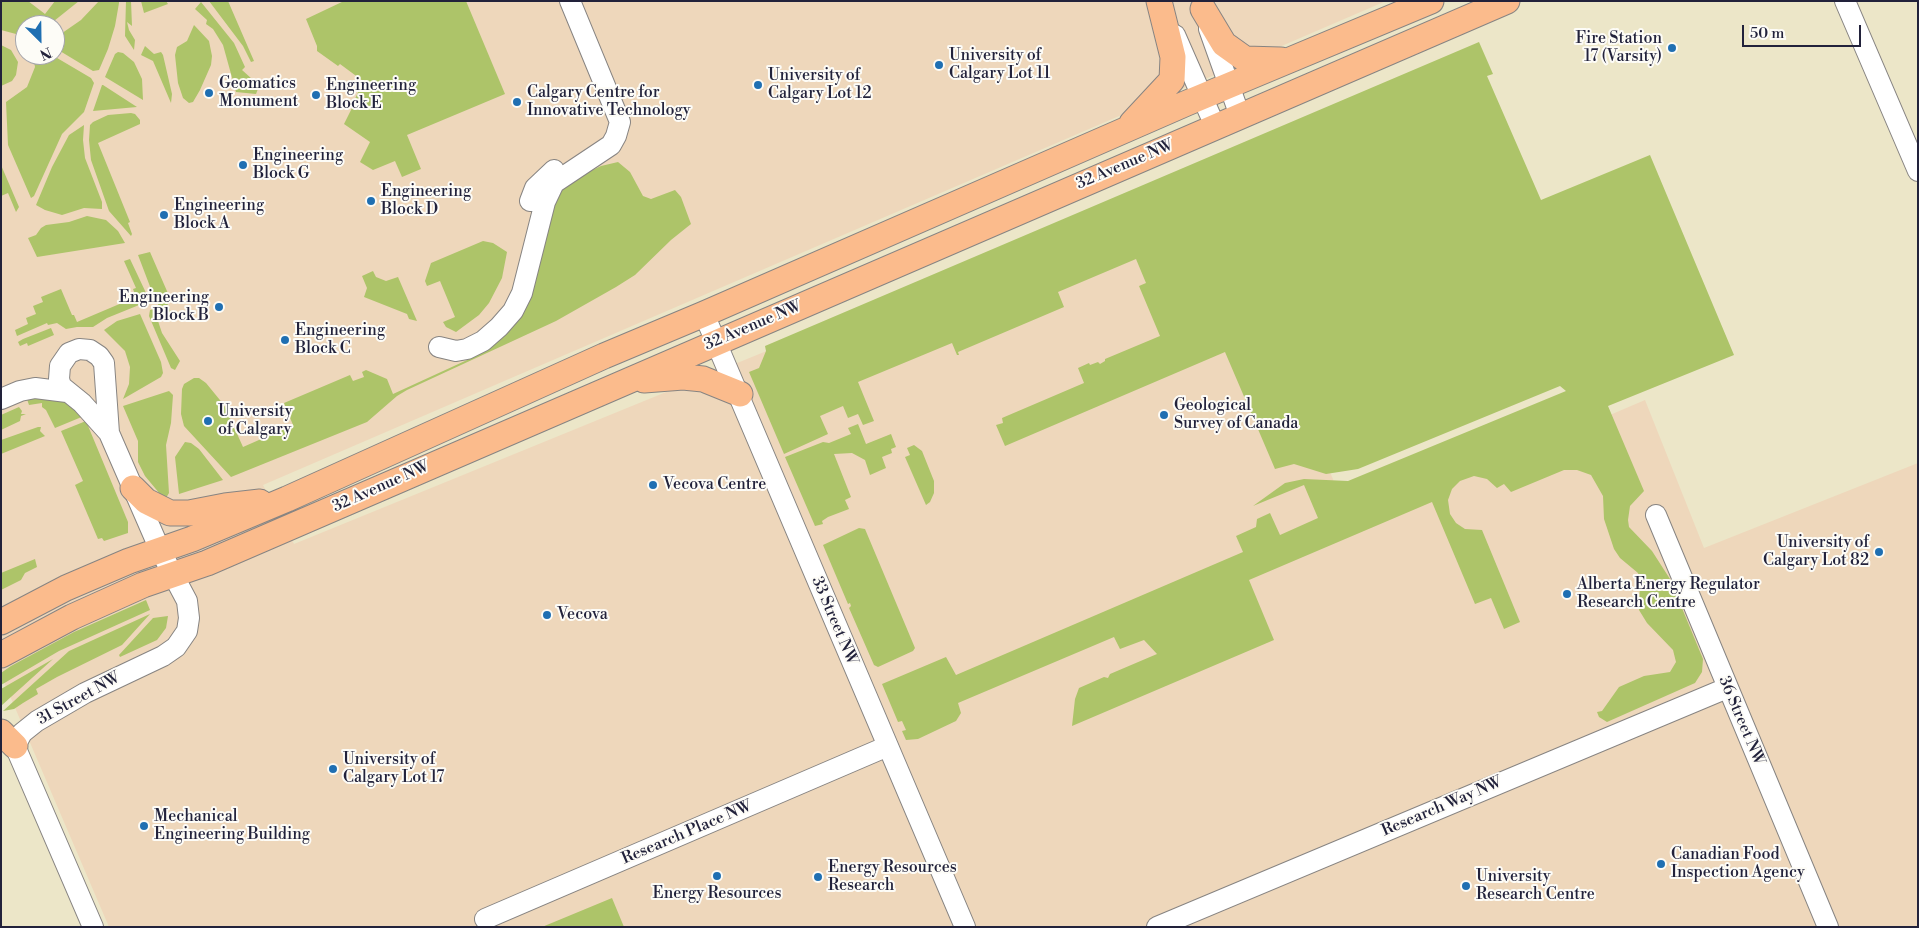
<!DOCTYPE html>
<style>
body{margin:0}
#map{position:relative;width:1919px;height:928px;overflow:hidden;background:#ece6c8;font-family:"Libre Bodoni",serif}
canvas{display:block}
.frame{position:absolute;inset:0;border:2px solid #22223b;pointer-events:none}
.north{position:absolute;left:15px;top:15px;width:50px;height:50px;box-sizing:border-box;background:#fdfcf7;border:1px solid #a5a5ac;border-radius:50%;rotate:157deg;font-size:14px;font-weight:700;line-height:20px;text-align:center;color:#22223b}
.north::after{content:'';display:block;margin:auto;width:18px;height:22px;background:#1f6fb2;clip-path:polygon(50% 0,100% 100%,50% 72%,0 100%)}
.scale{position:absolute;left:1742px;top:25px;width:119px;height:22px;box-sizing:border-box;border:2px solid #22223b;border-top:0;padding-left:6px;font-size:15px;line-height:18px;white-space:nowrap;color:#22223b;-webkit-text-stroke:4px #fdfcf7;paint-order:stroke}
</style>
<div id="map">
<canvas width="1919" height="928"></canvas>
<div class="frame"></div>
<div class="north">N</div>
<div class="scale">50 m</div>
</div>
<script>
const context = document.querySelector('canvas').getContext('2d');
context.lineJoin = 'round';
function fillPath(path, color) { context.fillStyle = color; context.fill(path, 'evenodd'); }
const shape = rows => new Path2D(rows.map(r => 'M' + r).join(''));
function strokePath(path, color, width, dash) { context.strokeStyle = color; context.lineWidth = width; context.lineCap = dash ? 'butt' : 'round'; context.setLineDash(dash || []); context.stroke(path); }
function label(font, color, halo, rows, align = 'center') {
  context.font = font + ' "Libre Bodoni",serif'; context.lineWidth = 4; context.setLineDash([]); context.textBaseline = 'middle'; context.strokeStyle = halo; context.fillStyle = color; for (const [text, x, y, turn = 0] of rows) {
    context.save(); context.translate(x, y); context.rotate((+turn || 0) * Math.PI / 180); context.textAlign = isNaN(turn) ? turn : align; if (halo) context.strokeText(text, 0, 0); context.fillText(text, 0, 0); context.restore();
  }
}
fillPath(shape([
 [1,1,1386,1,263,485,294,544,1200,174,1353,525,1645,400,1704,548,1918,463,1918,927,109,927,1,675],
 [25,25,55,25,55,55,25,55]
]), '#eed7bb');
fillPath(shape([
 [1,1,28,1,45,14,55,1,79,1,49,25,25,25,25,34,16,34,1,30],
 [99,1,119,1,119,3,115,26,108,49,99,70,93,71,55,48,55,38,81,20],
 [126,1,131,1,132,26,127,22,129,30,135,40,134,50,125,36],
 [141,1,166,1,168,4,144,13],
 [209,1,228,1,254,61,251,62,243,46],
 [344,1,466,1,505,94,407,135,421,169,402,177,395,161,373,170,360,162,370,142,344,124,354,104,357,102,355,99,363,81,340,64,338,66,317,51,317,46,306,19],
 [201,2,234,43,245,67,242,70,252,79,253,87,259,86,256,94,236,92,223,45,213,29,206,24,207,20,195,9],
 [194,25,209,41,212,56,211,65,200,90,193,102,189,103,183,98,178,83,175,55,177,47,187,41],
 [1479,42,1493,74,1487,76,1541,200,1650,155,1734,355,1608,406,1644,491,1630,506,1628,520,1629,527,1652,551,1670,579,1703,659,1702,672,1695,683,1607,722,1599,717,1597,712,1602,711,1619,687,1644,676,1670,672,1676,662,1673,650,1647,623,1639,610,1640,582,1638,573,1620,558,1614,549,1604,519,1603,496,1591,475,1577,470,1564,470,1511,492,1504,484,1497,488,1487,479,1474,476,1460,481,1452,489,1448,500,1450,514,1456,523,1465,529,1482,530,1520,622,1504,629,1491,598,1475,604,1432,502,1249,580,1274,640,1072,726,1075,699,1079,688,1104,677,1108,678,1110,674,1157,654,1144,640,1120,649,1114,637,958,703,961,713,956,721,918,739,906,740,902,731,906,730,902,721,898,722,882,684,946,657,956,675,1243,552,1236,536,1256,527,1257,519,1270,513,1280,535,1318,518,1304,485,1253,506,1285,483,1304,479,1348,481,1566,391,1560,386,1358,469,1326,474,1294,464,1275,469,1225,352,1005,446,996,425,1003,423,1002,418,1084,383,1078,368,1089,363,1090,365,1098,362,1100,364,1105,361,1105,359,1160,336,1139,286,1146,283,1136,259,1058,292,1064,307,958,352,959,355,957,355,952,343,858,382,874,421,863,425,858,414,848,418,843,406,820,416,828,434,784,454,749,372,759,368,766,351,765,346],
 [1,45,11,50,18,62,16,75,12,81,1,86],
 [145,46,154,54,161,52,163,55,172,94,171,103,153,61,141,55],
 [118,52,123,53,134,62,142,79,143,100,105,77,115,54],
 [33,55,52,55,91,78,94,83,84,112,62,134,34,196,31,198,8,145,6,102,27,87,35,67],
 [102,85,103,85,137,107,93,111],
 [131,113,135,114,140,120,140,124,98,143,130,222,128,223,132,234,131,236,109,211,91,160,89,140,90,125,93,122,108,115],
 [84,125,83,140,85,158,102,202,102,209,84,208,62,215,45,210,36,205,52,167,69,135],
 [618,162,630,172,643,196,651,199,675,190,681,197,691,224,671,240,635,275,616,287,556,321,407,390,397,396,367,422,231,477,184,426,181,414,182,389,184,384,194,378,199,378,206,383,224,405,243,447,293,425,284,403,350,375,353,381,364,377,362,372,366,370,387,379,393,394,478,355,491,346,554,197,572,180,601,166],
 [1,165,19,207,16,212,8,193,1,196],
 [87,216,106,220,118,231,125,243,37,257,28,238,36,235,41,228,46,225,69,222],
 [483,241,493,243,507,252,502,278,489,303,479,315,456,332,446,327,443,322,455,317,440,281,427,286,425,281,431,263],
 [150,252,170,298,166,300,172,315,165,317,154,297,138,255],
 [130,259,147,295,144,303,107,318,93,327,77,327,66,329,57,323,48,325,47,323,17,336,15,330,28,324,26,318,36,314,33,306,43,302,41,297,61,289,72,315,74,315,77,322,136,297,133,289,136,288,124,261],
 [373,271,376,277,386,281,398,277,417,321,409,319,407,314,364,297,367,288,362,276],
 [154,309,162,333,180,361,175,370,171,368,149,316,150,310],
 [140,314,161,362,163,373,161,377,123,399,129,384,130,367,125,351,104,330,117,321],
 [51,328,54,335,28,346,27,343,20,346,18,342,23,339],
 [169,391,173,395,171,423,166,445,169,493,166,498,160,494,145,476,138,462,138,441,123,406],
 [35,396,64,399,84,416,55,428,46,410,42,407,42,403,29,405,27,399],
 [19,407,22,411,21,414,26,414,21,416,20,421,1,430,1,415],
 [86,421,128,522,128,533,104,541,102,538,98,539,75,485,83,481,61,431],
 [858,424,866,444,891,434,896,447,891,449,892,453,882,457,886,468,870,475,865,460,852,453,834,454,851,497,845,500,849,509,828,517,822,521,823,524,815,526,785,457,823,442,829,443,851,434,848,428],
 [38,427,41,427,40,431,45,436,1,454,1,440],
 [185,442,191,443,199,449,223,480,179,494,175,457],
 [914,445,922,451,934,481,934,493,930,502,926,505,905,457,910,455,907,448],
 [859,528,865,529,915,648,913,651,878,667,874,665,849,608,851,606,850,603,848,604,823,545],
 [35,559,37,567,25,573,21,580,1,590,1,573],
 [146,600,150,610,59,651,1,685,1,673,11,666,74,632],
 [150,614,122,645,57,677,36,689,38,694,23,703,14,709,3,711,69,651],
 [168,616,166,628,157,640,120,657,119,655,153,618],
 [53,659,1,706,1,689],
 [612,898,624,927,542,927]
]), '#adc469');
const minor = shape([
 [1845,1,1918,171],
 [1209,29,1240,116],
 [1175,35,1215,126],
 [530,201,535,188,554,170],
 [704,314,965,927],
 [439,347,456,351,467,349,483,341,499,327,513,311,522,293,545,202,554,183,611,145,616,136,620,122,570,1],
 [1,399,20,391,35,388,67,392],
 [1656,515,1828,927],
 [485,919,888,746],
 [93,927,15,746,22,733,37,721,85,693,163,656,176,647,187,631,189,618,187,601,160,550,109,433,82,403,61,386,59,379,60,366,69,353,79,349,90,350,99,356,104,363,109,433],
 [1157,927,1727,688]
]);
const major = shape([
 [1203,9,1224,44,1245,59,1281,60],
 [1132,123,1172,80,1173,57,1159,1],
 [644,380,683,377,703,379,740,394],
 [133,488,146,501,170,513,189,513,225,506,260,502],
 [1,622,66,588,129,561,192,539,287,499,604,356,704,314,1187,103,1431,1],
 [1,655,72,617,143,585,207,563,1507,1],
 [1,732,15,746]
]);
strokePath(minor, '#878482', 22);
strokePath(major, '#878482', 27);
strokePath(minor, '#fff', 20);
strokePath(major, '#fbbb8c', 25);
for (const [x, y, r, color] of [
 [1672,48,5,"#1f6fb2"],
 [939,65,5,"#1f6fb2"],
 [758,85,5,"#1f6fb2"],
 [209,93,5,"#1f6fb2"],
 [316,95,5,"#1f6fb2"],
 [517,102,5,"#1f6fb2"],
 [243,165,5,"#1f6fb2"],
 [371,201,5,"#1f6fb2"],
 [164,215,5,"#1f6fb2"],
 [219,307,5,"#1f6fb2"],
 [285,340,5,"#1f6fb2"],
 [1164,415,5,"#1f6fb2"],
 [208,421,5,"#1f6fb2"],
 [653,485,5,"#1f6fb2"],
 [1879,552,5,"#1f6fb2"],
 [1567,594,5,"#1f6fb2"],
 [547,615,5,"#1f6fb2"],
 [333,769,5,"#1f6fb2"],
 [144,826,5,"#1f6fb2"],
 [1661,864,5,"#1f6fb2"],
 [717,876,5,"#1f6fb2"],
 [818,877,5,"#1f6fb2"],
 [1466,886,5,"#1f6fb2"]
]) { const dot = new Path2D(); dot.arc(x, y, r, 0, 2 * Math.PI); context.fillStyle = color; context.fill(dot); strokePath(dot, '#fdfcf7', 2); }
label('16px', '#22223b', '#fdfcf7', [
 ["Fire Station",1662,39,"right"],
 ["17 (Varsity)",1662,57,"right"],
 ["University of",949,56],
 ["Calgary Lot 11",949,74],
 ["University of",768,76],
 ["Calgary Lot 12",768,94],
 ["Geomatics",219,84],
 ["Monument",219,102],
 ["Engineering",326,86],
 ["Block E",326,104],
 ["Calgary Centre for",527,93],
 ["Innovative Technology",527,111],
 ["Engineering",253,156],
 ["Block G",253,174],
 ["Engineering",381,192],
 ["Block D",381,210],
 ["Engineering",174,206],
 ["Block A",174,224],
 ["Engineering",209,298,"right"],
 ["Block B",209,316,"right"],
 ["Engineering",295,331],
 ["Block C",295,349],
 ["Geological",1174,406],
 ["Survey of Canada",1174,424],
 ["University",218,412],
 ["of Calgary",218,430],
 ["Vecova Centre",663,485],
 ["University of",1869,543,"right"],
 ["Calgary Lot 82",1869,561,"right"],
 ["Alberta Energy Regulator",1577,585],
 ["Research Centre",1577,603],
 ["Vecova",557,615],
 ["University of",343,760],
 ["Calgary Lot 17",343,778],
 ["Mechanical",154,817],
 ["Engineering Building",154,835],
 ["Canadian Food",1671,855],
 ["Inspection Agency",1671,873],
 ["Energy Resources",828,868],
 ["Research",828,886],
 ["University",1476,877],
 ["Research Centre",1476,895],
 ["Energy Resources",717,894,"center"]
], 'left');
label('16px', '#22223b', '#fdfcf7', [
 ["32 Avenue NW",1125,165,-23],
 ["32 Avenue NW",753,326,-23],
 ["32 Avenue NW",381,487,-24],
 ["33 Street NW",834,621,67],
 ["31 Street NW",79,699,-29],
 ["36 Street NW",1741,721,67],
 ["Research Way NW",1442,807,-23],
 ["Research Place NW",687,833,-23]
]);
</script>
